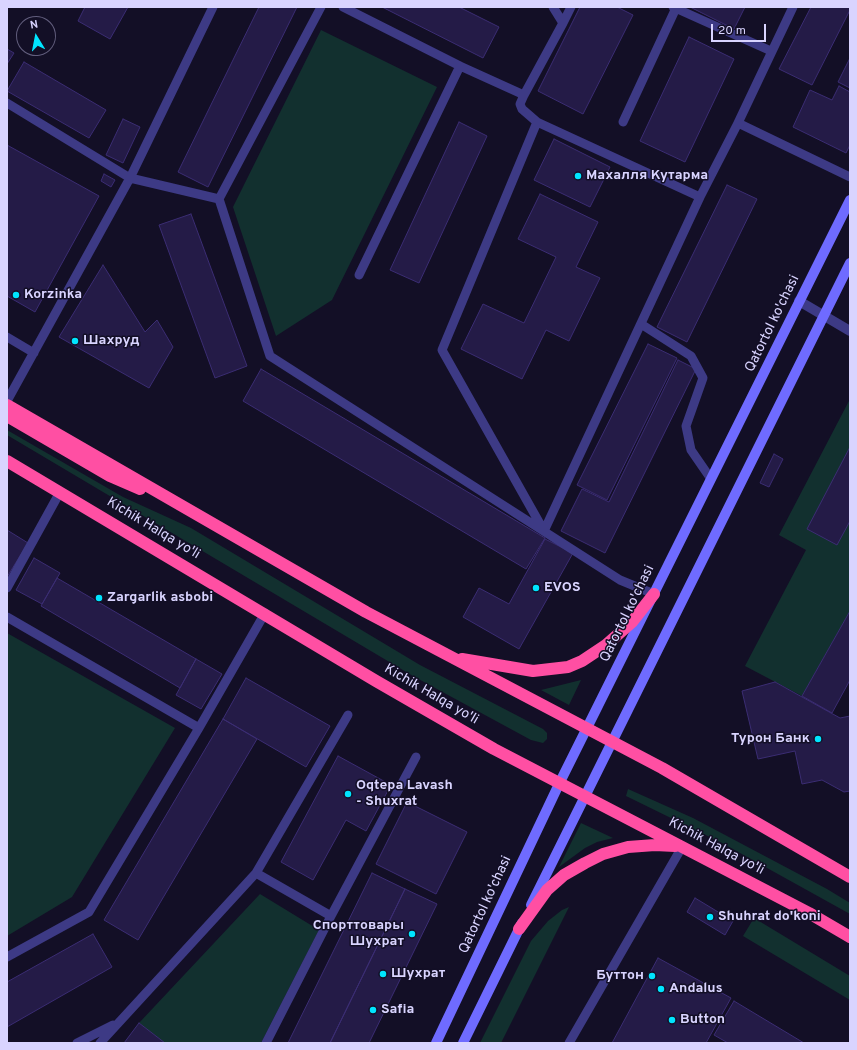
<!DOCTYPE html>
<meta charset="utf-8">
<style>
body{margin:0}
#map{position:relative;width:857px;height:1050px;overflow:hidden;background:#130f26;font-family:Overpass,sans-serif}
canvas{display:block}
.frame{position:absolute;inset:0;border:8px solid #d9d4ff;pointer-events:none}
.north{position:absolute;left:16px;top:16px;width:40px;height:40px;box-sizing:border-box;background:#130f26;border:1px solid #625e7d;border-radius:50%;rotate:350deg;font-size:11px;font-weight:700;line-height:16px;text-align:center;color:#d9d4ff}
.north::after{content:'';display:block;margin:auto;width:14px;height:18px;background:#00e5ff;clip-path:polygon(50% 0,100% 100%,50% 72%,0 100%)}
.scale{position:absolute;left:711px;top:24px;width:55px;height:18px;box-sizing:border-box;border:2px solid #d9d4ff;border-top:0;padding-left:5px;font-size:12px;line-height:14px;white-space:nowrap;color:#d9d4ff;-webkit-text-stroke:3px #130f26;paint-order:stroke}
</style>
<div id="map">
<canvas width="857" height="1050"></canvas>
<div class="frame"></div>
<div class="north">N</div>
<div class="scale">20 m</div>
</div>
<script>
const context = document.querySelector('canvas').getContext('2d');
context.lineJoin = 'round';
function fillPath(path, color) { context.fillStyle = color; context.fill(path, 'evenodd'); }
const shape = rows => new Path2D(rows.map(r => 'M' + r).join(''));
function strokePath(path, color, width, dash) { context.strokeStyle = color; context.lineWidth = width; context.lineCap = dash ? 'butt' : 'round'; context.setLineDash(dash || []); context.stroke(path); }
function label(font, color, halo, rows, align = 'center') {
  context.font = font + ' Overpass,sans-serif'; context.lineWidth = 3; context.setLineDash([]); context.textBaseline = 'middle'; context.strokeStyle = halo; context.fillStyle = color; for (const [text, x, y, turn = 0] of rows) {
    context.save(); context.translate(x, y); context.rotate((+turn || 0) * Math.PI / 180); context.textAlign = isNaN(turn) ? turn : align; if (halo) context.strokeText(text, 0, 0); context.fillText(text, 0, 0); context.restore();
  }
}
fillPath(shape([
 [321,30,437,87,332,300,276,336,233,207],
 [850,399,850,611,802,696,745,666,806,550,779,535],
 [7,430,123,497,191,528,420,665,543,729,547,733,547,739,543,743,531,740,413,676,7,435],
 [7,633,175,728,72,897,7,936],
 [581,680,569,705,541,690],
 [628,789,693,818,827,889,850,903,850,914,722,843,626,796],
 [581,823,613,838,597,842,585,848,559,867],
 [260,894,319,930,261,1043,165,1043,139,1023],
 [569,907,501,1043,480,1043,531,941,548,921,562,910],
 [754,918,850,976,850,1000,743,936]
]), '#12302f');
const building = shape([
 [85,7,128,7,110,39,78,21,85,7],
 [259,7,297,7,208,187,178,172,259,7],
 [382,7,459,7,499,27,483,58,382,7],
 [580,7,617,7,633,15,583,114,538,91,580,7],
 [690,7,745,7,734,29,690,7],
 [811,7,850,7,850,10,812,85,779,69,811,7],
 [689,37,734,59,685,162,640,141,689,37],
 [7,49,14,53,7,64,7,49],
 [850,58,850,88,838,82,850,58],
 [24,62,106,110,89,138,7,91,24,62],
 [839,86,850,92,850,145,846,153,793,127,810,90,832,100,839,86],
 [123,119,140,127,123,163,106,155,123,119],
 [459,122,487,136,419,283,390,270,459,122],
 [554,139,610,167,590,207,534,180,554,139],
 [7,145,99,196,35,312,7,296,7,145],
 [104,174,115,180,111,187,101,181,104,174],
 [727,185,757,199,687,342,657,327,727,185],
 [540,194,598,222,576,267,600,278,569,341,546,330,522,379,461,349,483,304,524,323,556,257,518,239,540,194],
 [191,214,247,366,215,378,159,225,191,214],
 [103,265,145,332,157,320,173,347,149,388,59,337,103,265],
 [648,344,677,358,607,500,577,485,648,344],
 [678,360,696,369,605,553,561,531,582,489,609,502,678,360],
 [261,369,545,538,526,569,243,401,261,369],
 [850,447,850,521,837,545,807,529,850,447],
 [774,454,783,459,769,487,760,483,774,454],
 [7,530,28,543,7,577,7,530],
 [545,539,573,553,519,649,463,617,479,588,509,604,545,539],
 [34,558,60,573,42,604,16,590,34,558],
 [57,578,196,659,180,688,41,606,57,578],
 [850,611,850,680,832,713,802,696,850,611],
 [196,659,222,674,201,709,176,695,196,659],
 [246,678,330,726,306,767,223,719,246,678],
 [775,682,840,718,850,716,850,791,844,792,822,780,802,784,795,751,758,759,742,691,775,682],
 [223,719,257,739,138,940,104,920,223,719],
 [338,756,391,785,366,831,346,820,313,880,281,862,338,756],
 [407,802,467,832,436,894,376,864,407,802],
 [372,873,405,889,330,1043,288,1043,372,873],
 [405,889,437,904,369,1043,330,1043,405,889],
 [695,898,733,921,725,935,687,912,695,898],
 [93,934,112,967,7,1027,7,982,93,934],
 [658,958,731,998,706,1043,612,1043,658,958],
 [734,1001,804,1043,728,1043,714,1035,734,1001],
 [139,1023,165,1043,124,1043,139,1023]
]);
fillPath(building, '#241b47');
strokePath(building, '#3b2d73', 1);
strokePath(shape([
 [321,7,219,199,270,356,620,580,654,594],
 [343,7,460,66,359,275],
 [553,7,563,23,571,7],
 [673,7,771,51],
 [793,7,738,123,850,177],
 [460,66,524,95],
 [7,103,130,178,219,199],
 [537,122,442,350,544,531,700,197,537,122,522,109,520,104,524,95,563,23],
 [623,122,676,8],
 [700,197,738,123],
 [641,324,691,356,703,378,686,426,691,450,711,479],
 [7,337,34,353],
 [7,401,130,178,213,7],
 [7,588,60,492],
 [7,617,199,728],
 [256,873,331,916],
 [7,957,89,912,199,728,265,613],
 [77,1043,113,1025],
 [100,1043,256,873,348,715],
 [266,1043,331,916,416,757],
 [569,1043,682,847]
]), '#3d3a85', 9);
strokePath(shape([
 [799,301,850,331]
]), '#3d3a85', 10);
strokePath(shape([
 [531,905,850,263],
 [436,1043,560,782,850,200],
 [463,1043,522,923]
]), '#6f6bff', 10);
strokePath(shape([
 [7,405,366,612,662,768,850,877],
 [7,416,110,476,140,489],
 [7,461,376,681,494,749,809,913,850,937],
 [462,659,533,671,568,667,582,661,606,645,632,622,654,594],
 [519,929,547,890,564,875,585,863,603,854,628,847,655,845,675,846]
]), '#ff4fa3', 12);
for (const [x, y, r, color] of [
 [578,176,4,"#00e5ff"],
 [16,295,4,"#00e5ff"],
 [75,341,4,"#00e5ff"],
 [536,588,4,"#00e5ff"],
 [99,598,4,"#00e5ff"],
 [818,739,4,"#00e5ff"],
 [348,794,4,"#00e5ff"],
 [710,917,4,"#00e5ff"],
 [412,934,4,"#00e5ff"],
 [383,974,4,"#00e5ff"],
 [652,976,4,"#00e5ff"],
 [661,989,4,"#00e5ff"],
 [373,1010,4,"#00e5ff"],
 [672,1020,4,"#00e5ff"]
]) { const dot = new Path2D(); dot.arc(x, y, r, 0, 2 * Math.PI); context.fillStyle = color; context.fill(dot); strokePath(dot, '#130f26', 1.5); }
label('bold 14px', '#d9d4ff', '#130f26', [
 ["Махалля Кутарма",586,176],
 ["Korzinka",24,295],
 ["Шахруд",83,341],
 ["EVOS",544,588],
 ["Zargarlik asbobi",107,598],
 ["Турон Банк",810,739,"right"],
 ["Oqtepa Lavash",356,786],
 ["- Shuxrat",356,802],
 ["Shuhrat do'koni",718,917],
 ["Спорттовары",404,926,"right"],
 ["Шухрат",404,942,"right"],
 ["Шухрат",391,974],
 ["Буттон",644,976,"right"],
 ["Andalus",669,989],
 ["Safia",381,1010],
 ["Button",680,1020]
], 'left');
label('14px', '#d9d4ff', '#130f26', [
 ["Qatortol ko'chasi",773,324,-64],
 ["Kichik Halqa yo'li",153,529,31],
 ["Qatortol ko'chasi",628,614,-64],
 ["Kichik Halqa yo'li",431,695,30],
 ["Kichik Halqa yo'li",716,847,28],
 ["Qatortol ko'chasi",486,905,-65]
]);
</script>
